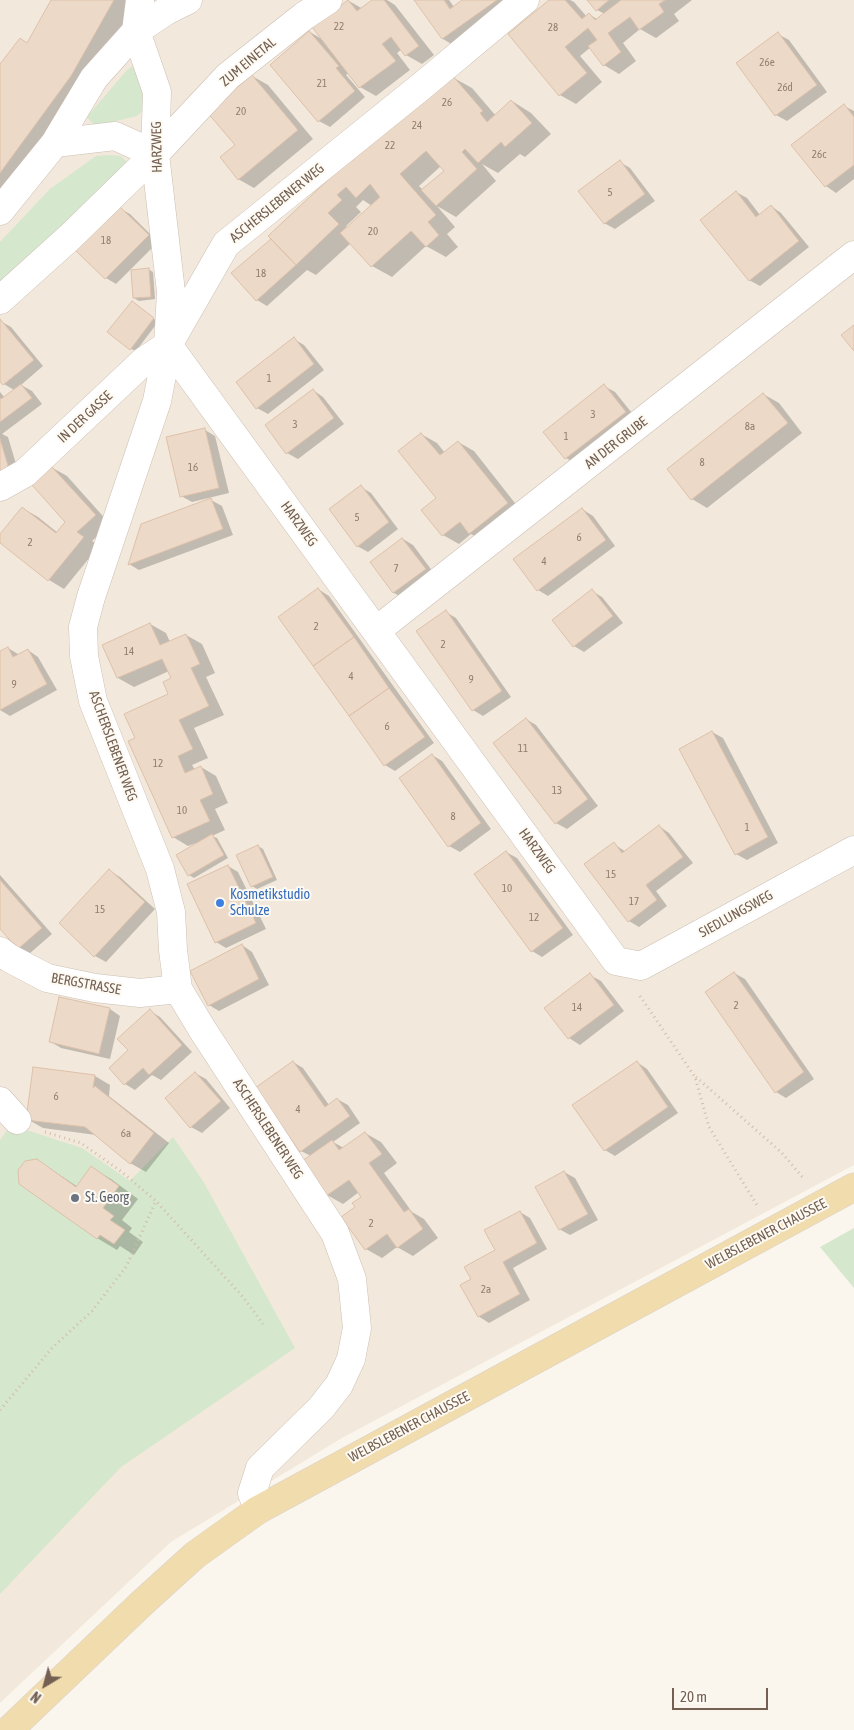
<!DOCTYPE html>
<style>
body{margin:0}
#map{position:relative;width:854px;height:1730px;overflow:hidden;background:#fbf6ed;font-family:"Asap Condensed",sans-serif}
canvas{display:block}
.north{position:absolute;left:20px;top:1660px;width:50px;height:50px;-webkit-text-stroke:4px #fdfaf3;paint-order:stroke;rotate:217deg;font-size:14px;font-weight:700;line-height:20px;text-align:center;color:#746052}
.north::after{content:'';display:block;margin:auto;width:18px;height:22px;background:#746052;clip-path:polygon(50% 0,100% 100%,50% 72%,0 100%)}
.scale{position:absolute;left:672px;top:1688px;width:96px;height:22px;box-sizing:border-box;border:2px solid #746052;border-top:0;padding-left:6px;font-size:15px;line-height:18px;white-space:nowrap;color:#746052;-webkit-text-stroke:4px #fdfaf3;paint-order:stroke}
</style>
<div id="map">
<canvas width="854" height="1730"></canvas>
<div class="north">N</div>
<div class="scale">20 m</div>
</div>
<script>
const context = document.querySelector('canvas').getContext('2d');
context.lineJoin = 'round';
function fillPath(path, color) { context.fillStyle = color; context.fill(path, 'evenodd'); }
const shape = rows => new Path2D(rows.map(r => 'M' + r).join(''));
function strokePath(path, color, width, dash) { context.strokeStyle = color; context.lineWidth = width; context.lineCap = dash ? 'butt' : 'round'; context.setLineDash(dash || []); context.stroke(path); }
function label(font, color, halo, rows, align = 'center') {
  context.font = font + ' "Asap Condensed",sans-serif'; context.lineWidth = 4; context.setLineDash([]); context.textBaseline = 'middle'; context.strokeStyle = halo; context.fillStyle = color; for (const [text, x, y, turn = 0] of rows) {
    context.save(); context.translate(x, y); context.rotate((+turn || 0) * Math.PI / 180); context.textAlign = isNaN(turn) ? turn : align; if (halo) context.strokeText(text, 0, 0); context.fillText(text, 0, 0); context.restore();
  }
}
fillPath(shape([
 [0,0,854,0,854,1165,342,1438,171,1542,0,1703]
]), '#f2e9dc');
fillPath(shape([
 [133,66,140,70,144,109,137,116,95,126,87,117,127,70],
 [109,155,121,156,130,165,0,288,0,242,50,189,96,156],
 [11,1125,82,1148,130,1181,173,1137,203,1181,295,1348,121,1467,0,1594,0,1140],
 [854,1228,854,1288,820,1247]
]), '#d5e7cc');
fillPath(shape([
 [52,0,140,0,0,210,0,66,28,44],
 [374,0,387,0,395,5,434,55,422,64,406,55,402,49,397,53,410,70,376,96,360,87,349,73,346,75,365,97,330,127,319,121,271,65,310,32,325,41,349,1,363,9],
 [415,0,449,0,454,7,465,0,516,0,453,45,443,39],
 [551,0,570,0,574,2,587,17,590,15,597,19,605,14,597,10,589,0,692,0,674,14,679,21,656,38,640,29,623,43,636,61,619,74,604,65,591,47,580,56,602,82,576,104,560,95],
 [778,34,789,40,827,92,787,121,776,115],
 [252,76,268,85,313,139,254,188,238,179,236,145],
 [452,77,472,88,496,116,512,101,531,113,551,134,525,157,520,154,498,173,482,164,496,181,456,217,437,206,455,227,447,234,458,247,446,257,426,246,392,277,372,266,351,243,316,275,307,270,267,306,257,300,271,241,351,163],
 [441,166,445,171,423,190,419,186],
 [363,200,372,206,348,228,346,226,361,212,356,207],
 [844,106,854,111,854,179,836,193,826,186],
 [620,162,630,168,655,201,615,229,604,223],
 [736,192,747,198,760,215,771,206,781,213,809,247,760,286,749,280],
 [119,208,130,214,158,242,116,284,106,278,77,250],
 [148,269,153,272,155,299,139,301,134,298],
 [137,305,158,322,136,351,131,349],
 [0,321,11,327,43,366,21,385,32,391,42,404,2,434,8,437,19,474,0,480,0,392,5,398,14,390,4,384,0,380],
 [294,339,304,345,324,370,268,414,257,408],
 [604,386,615,392,636,418,577,464,566,458,545,432],
 [313,390,323,397,344,424,298,459,287,453],
 [763,394,779,403,802,433,707,508,692,499],
 [205,430,215,436,229,493,192,502,181,496],
 [421,434,437,443,445,453,458,442,474,451,522,512,485,542,471,534,459,544,443,535,437,499],
 [51,467,67,476,110,524,92,541,99,546,64,589,49,580,0,541,0,536,22,508,38,517,58,533,67,522],
 [361,487,371,493,398,529,368,552,357,546],
 [211,500,222,506,233,535,139,570,129,564],
 [582,509,593,516,615,546,548,596,538,590],
 [403,539,413,545,436,576,405,599,394,593,371,562],
 [318,589,329,596,434,743,395,771,385,765],
 [592,591,602,597,623,623,584,652,574,646],
 [446,612,456,618,511,697,483,716,473,710],
 [150,624,166,633,170,642,186,635,202,644,215,673,206,677,224,715,194,728,208,758,192,765,195,770,201,767,216,776,228,803,215,809,225,830,212,836,217,838,228,858,194,878,189,875,197,844,196,843,188,846,173,837,136,738,170,694,173,679,169,671,134,687,118,678,104,645],
 [8,648,18,654,28,650,38,657,57,690,10,716,0,710,0,653],
 [526,719,536,725,598,806,567,829,556,823],
 [712,732,723,738,778,843,747,860,736,854],
 [432,755,442,761,491,829,460,852,449,846],
 [659,826,669,833,693,863,656,891,667,906,639,927,629,921,614,844,626,852],
 [258,846,263,849,277,880,257,889,252,886],
 [506,852,517,858,573,935,542,957,532,951],
 [228,866,238,872,266,929,226,948,216,942],
 [110,871,120,877,155,909,106,962,95,956,60,923],
 [0,875,52,934,29,954,18,948,0,927],
 [242,945,252,952,269,985,219,1011,209,1005],
 [734,973,745,979,814,1079,786,1098,776,1092],
 [590,975,601,981,624,1011,580,1045,569,1038,546,1008],
 [110,1009,120,1016,110,1059,61,1048,51,1042],
 [150,1011,160,1017,192,1052,161,1080,152,1075,135,1090,125,1084,130,1051],
 [293,1062,303,1068,329,1105,337,1099,348,1105,360,1123,333,1142,344,1148,365,1133,381,1142,397,1163,384,1173,412,1212,424,1219,438,1238,413,1256,397,1247,382,1258,366,1249,357,1207,362,1197,359,1192,343,1204,327,1195,303,1162,311,1156,301,1151],
 [637,1062,647,1069,678,1113,615,1156,605,1150],
 [195,1073,206,1079,230,1108,202,1133,191,1127],
 [95,1076,110,1085,109,1096,169,1143,146,1172,130,1163,96,1135,43,1128,27,1119],
 [37,1160,78,1187,92,1168,111,1179,138,1199,122,1220,132,1228,129,1232,143,1242,134,1255,120,1246,117,1250,97,1238,20,1183],
 [564,1172,575,1178,598,1220,570,1235,559,1229],
 [520,1212,530,1218,547,1249,513,1268,530,1300,489,1323,478,1316,473,1280,497,1250]
]), '#0003');
const building = shape([
 [51,0,114,0,71,76,0,173,0,64,20,38,27,43,51,0],
 [348,0,357,11,372,0,384,0,419,46,405,56,391,37,382,44,396,61,359,88,312,27,348,0],
 [414,0,444,0,450,9,462,0,497,0,442,39,414,0],
 [549,0,565,0,582,19,589,13,595,20,621,0,665,0,659,4,664,12,639,30,630,17,608,33,621,52,603,66,588,46,597,40,588,28,565,47,587,73,559,96,508,34,549,0],
 [587,0,609,0,596,11,587,0],
 [309,31,339,66,336,68,355,91,318,122,270,65,309,31],
 [778,32,817,85,775,116,736,63,778,32],
 [252,75,298,130,238,180,220,157,235,145,207,112,252,75],
 [452,75,483,111,480,113,487,122,511,100,532,123,505,147,501,142,478,163,465,149,462,152,477,169,436,206,421,190,444,171,426,151,400,174,436,215,428,222,439,235,426,247,411,231,371,267,340,233,380,197,370,184,356,198,346,187,337,195,342,200,328,213,339,224,296,265,268,236,347,162,350,162,418,102,452,75],
 [844,104,854,117,854,165,825,187,791,145,844,104],
 [620,160,645,194,604,224,578,191,620,160],
 [736,191,756,217,771,205,799,241,749,281,700,220,736,191],
 [119,206,149,235,105,279,75,250,119,206],
 [271,239,296,265,256,301,231,273,271,239],
 [149,268,151,297,133,298,131,270,149,268],
 [132,301,154,318,130,350,107,332,132,301],
 [0,319,34,360,3,385,0,382,0,319],
 [854,325,854,351,841,335,854,325],
 [294,337,314,364,256,409,236,382,294,337],
 [21,384,32,398,0,422,0,398,1,399,21,384],
 [604,384,626,412,565,459,543,432,604,384],
 [313,389,334,418,286,454,265,425,313,389],
 [763,393,788,423,691,500,667,469,763,393],
 [205,428,219,488,180,497,166,437,205,428],
 [421,433,440,455,458,441,508,503,469,534,460,522,442,536,421,510,436,498,398,451,421,433],
 [0,439,9,469,0,471,0,439],
 [51,466,96,515,77,532,84,537,48,581,0,543,0,534,22,507,56,533,65,522,31,484,51,466],
 [361,485,389,522,357,547,329,509,361,485],
 [211,498,223,529,128,565,141,524,211,498],
 [582,508,606,540,537,591,513,559,582,508],
 [402,538,426,569,393,593,370,562,402,538],
 [318,588,354,637,313,666,278,617,318,588],
 [592,589,613,616,573,647,552,620,592,589],
 [446,610,502,691,472,711,416,631,446,610],
 [150,623,160,645,186,634,200,664,191,668,209,706,179,720,193,749,178,756,185,773,201,766,213,794,200,800,210,821,172,838,128,741,135,738,124,714,168,694,163,682,171,678,162,659,117,678,102,645,150,623],
 [354,637,389,688,349,716,313,666,354,637],
 [8,647,13,657,28,649,47,684,0,710,0,651,8,647],
 [389,688,425,737,384,766,349,716,389,688],
 [526,718,588,799,555,824,493,743,526,718],
 [712,731,768,837,735,855,679,749,712,731],
 [432,754,481,823,448,847,399,778,432,754],
 [659,825,683,857,646,885,657,900,628,922,584,864,614,842,622,853,659,825],
 [212,834,224,855,188,876,176,855,212,834],
 [258,845,273,877,251,887,236,855,258,845],
 [506,851,563,928,531,952,474,874,506,851],
 [228,865,256,923,215,943,187,884,228,865],
 [109,869,145,902,94,957,59,923,109,869],
 [0,880,42,928,18,949,0,929,0,880],
 [242,944,259,979,208,1006,190,971,242,944],
 [734,972,804,1072,775,1093,705,992,734,972],
 [590,973,614,1005,568,1039,544,1008,590,973],
 [59,997,110,1008,99,1054,49,1042,59,997],
 [150,1009,182,1045,149,1075,143,1068,124,1085,109,1068,128,1050,117,1039,150,1009],
 [293,1061,325,1107,337,1098,350,1116,300,1152,255,1088,293,1061],
 [637,1061,668,1107,604,1151,572,1105,637,1061],
 [33,1067,95,1075,93,1088,95,1086,154,1133,130,1164,85,1127,26,1120,33,1067],
 [195,1072,221,1101,190,1128,165,1098,195,1072],
 [365,1132,382,1154,369,1163,404,1212,409,1209,423,1229,397,1248,387,1234,365,1250,341,1217,355,1207,352,1203,361,1197,349,1180,326,1196,302,1161,332,1140,339,1150,365,1132],
 [37,1159,76,1187,91,1166,119,1186,103,1208,114,1216,110,1220,125,1230,114,1244,100,1235,97,1239,19,1184,18,1170,25,1161,37,1159],
 [564,1171,588,1214,559,1230,535,1187,564,1171],
 [520,1211,537,1243,503,1262,520,1294,478,1317,460,1285,471,1279,464,1267,495,1250,484,1230,520,1211]
]);
fillPath(building, '#edd9c7');
strokePath(building, '#dec1aa', 1);
const minor = shape([
 [140,0,136,31,157,92,155,154,171,292,168,345,616,961,641,966,854,850],
 [55,143,115,136,155,154],
 [0,211,55,143,94,78,136,31,166,11,188,0],
 [0,300,70,237,155,154,228,76,304,16,328,0],
 [0,487,25,473,144,361,168,345],
 [377,630,854,255],
 [0,951,9,958,47,978,95,988,140,993,178,989],
 [0,1101,17,1120],
 [258,1510,252,1493,260,1468,321,1408,339,1385,351,1359,357,1328,352,1279,335,1233,202,1029,178,989,173,950,171,912,160,869,93,701,84,656,83,627,91,597,157,401,168,345,226,244,423,85,525,0]
]);
const major = shape([
 [9,1730,141,1604,195,1555,258,1510,854,1187]
]);
strokePath(minor, '#ccbfb3', 29);
strokePath(major, '#d8d2cf', 29);
strokePath(shape([
 [640,996,695,1077,709,1127,757,1205],
 [696,1077,782,1153,804,1179],
 [45,1132,81,1143,122,1172,156,1201,243,1297,263,1324],
 [0,1410,52,1348,92,1311,126,1267,156,1201]
]), '#d2bdaa', 3, [1, 4]);
strokePath(minor, '#fff', 28);
strokePath(major, '#f1dcae', 28);
for (const [x, y, r, color] of [
 [220,903,5,"#3f7fe0"],
 [75,1198,5,"#6b7280"]
]) { const dot = new Path2D(); dot.arc(x, y, r, 0, 2 * Math.PI); context.fillStyle = color; context.fill(dot); strokePath(dot, '#fdfaf3', 2); }
label('11px', '#927e6f', null, [
 ["22",339,27],
 ["28",553,28],
 ["26e",767,63],
 ["21",322,84],
 ["26d",785,88],
 ["26",447,103],
 ["20",241,112],
 ["24",417,126],
 ["22",390,146],
 ["26c",819,155],
 ["5",610,193],
 ["20",373,232],
 ["18",106,241],
 ["18",261,274],
 ["1",269,379],
 ["3",593,415],
 ["3",295,425],
 ["8a",750,427],
 ["1",566,437],
 ["8",702,463],
 ["16",193,468],
 ["5",357,518],
 ["6",579,538],
 ["2",30,543],
 ["4",544,562],
 ["7",396,569],
 ["2",316,627],
 ["2",443,645],
 ["14",129,652],
 ["4",351,677],
 ["9",471,680],
 ["9",14,685],
 ["6",387,727],
 ["11",523,749],
 ["12",158,764],
 ["13",557,791],
 ["10",182,811],
 ["8",453,817],
 ["1",747,828],
 ["15",611,875],
 ["10",507,889],
 ["17",634,902],
 ["15",100,910],
 ["12",534,918],
 ["2",736,1006],
 ["14",577,1008],
 ["6",56,1097],
 ["4",298,1110],
 ["6a",126,1134],
 ["2",371,1224],
 ["2a",486,1290]
]);
label('14px', '#746052', '#fdfaf3', [
 ["ZUM EINETAL",248,62,-40],
 ["HARZWEG",157,147,-91],
 ["ASCHERSLEBENER WEG",277,203,-39],
 ["IN DER GASSE",85,417,-43],
 ["AN DER GRUBE",616,443,-38],
 ["HARZWEG",299,524,54],
 ["ASCHERSLEBENER WEG",113,746,70],
 ["HARZWEG",537,851,54],
 ["SIEDLUNGSWEG",736,914,-29],
 ["BERGSTRASSE",86,984,10],
 ["ASCHERSLEBENER WEG",268,1129,57],
 ["WELBSLEBENER CHAUSSEE",766,1234,-28],
 ["WELBSLEBENER CHAUSSEE",409,1427,-28]
]);
label('14px', '#366cbe', '#fdfaf3', [
 ["Kosmetikstudio",230,895],
 ["Schulze",230,911]
], 'left');
label('14px', '#5b616d', '#fdfaf3', [
 ["St. Georg",85,1198]
], 'left');
</script>
